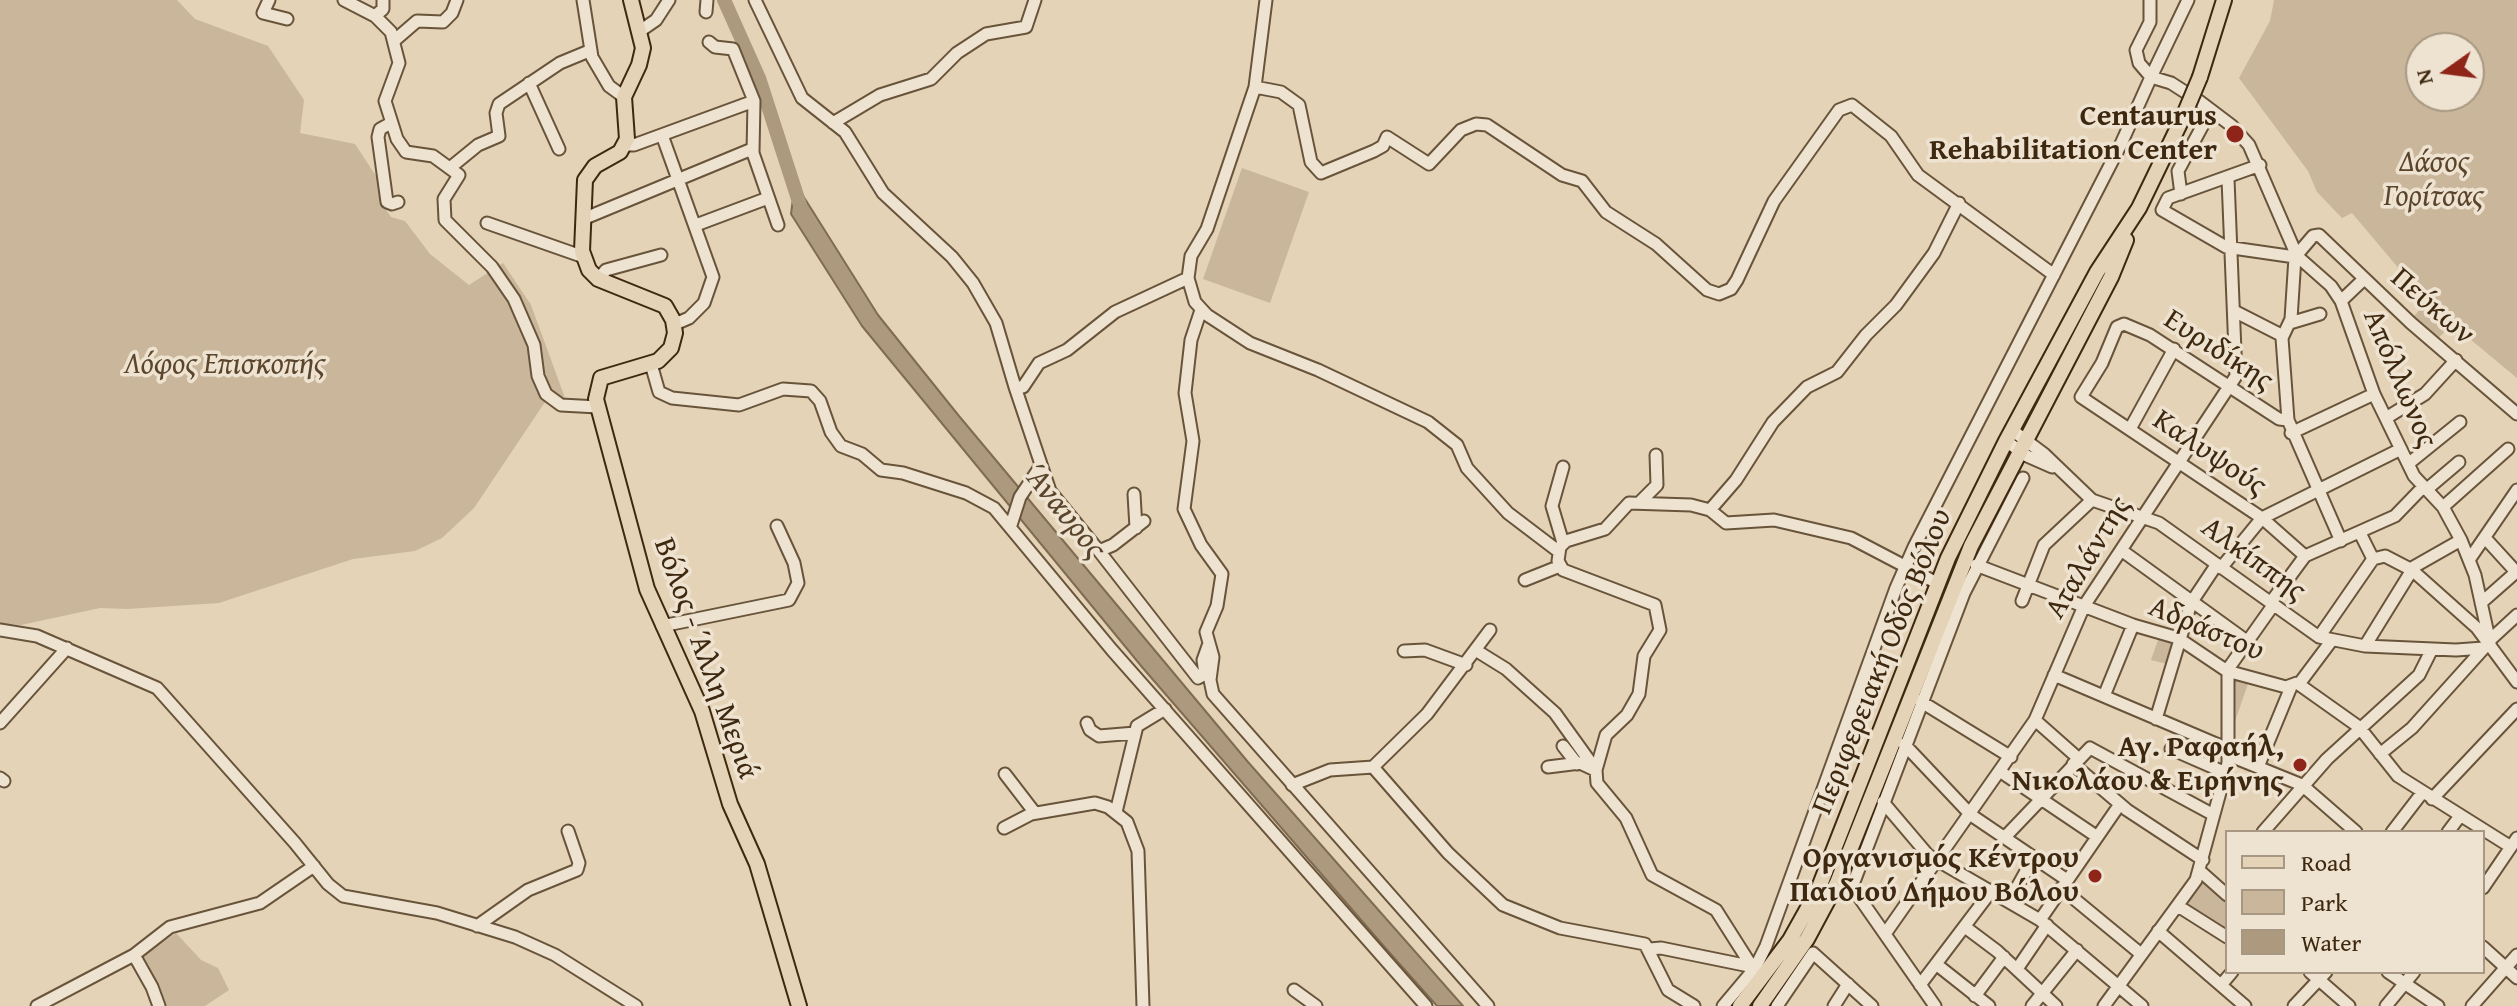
<!DOCTYPE html>
<meta charset="utf-8">
<style>
body{margin:0}
#map{position:relative;width:2517px;height:1006px;overflow:hidden;background:#e5d3b7;font-family:"Gentium Book Plus",serif}
canvas{display:block}
.legend{position:absolute;left:2225px;top:830px;width:260px;height:144px;box-sizing:border-box;background:#eee2d0;border:2px solid #a89883;margin:0;padding:10px 14px;list-style:none;font-size:24px;color:#3e2910}
.legend li{display:flex;align-items:center;gap:16px;height:40px}
.legend b{width:40px;border:2px solid #a89883}
.north{position:absolute;left:2405px;top:32px;width:80px;height:80px;box-sizing:border-box;background:#eee2d0;border:2px solid #a89883;border-radius:50%;rotate:256deg;font-size:22px;font-weight:700;line-height:32px;text-align:center;color:#3e2910}
.north::after{content:'';display:block;margin:auto;width:28px;height:36px;background:#8f2418;clip-path:polygon(50% 0,100% 100%,50% 72%,0 100%)}
</style>
<div id="map">
<canvas width="2517" height="1006"></canvas>
<ul class="legend">
<li><b style="height:10px;background:#e5d3b7"></b>Road</li>
<li><b style="height:22px;background:#c9b69b"></b>Park</li>
<li><b style="height:22px;background:#ac997e"></b>Water</li>
</ul>
<div class="north">N</div>
</div>
<script>
const context = document.querySelector('canvas').getContext('2d');
context.lineJoin = 'round';
function fillPath(path, color) { context.fillStyle = color; context.fill(path, 'evenodd'); }
const shape = rows => new Path2D(rows.map(r => 'M' + r).join(''));
function strokePath(path, color, width, dash) { context.strokeStyle = color; context.lineWidth = width; context.lineCap = dash ? 'butt' : 'round'; context.setLineDash(dash || []); context.stroke(path); }
function label(font, color, halo, rows, align = 'center') {
  context.font = font + ' "Gentium Book Plus",serif'; context.lineWidth = 7; context.setLineDash([]); context.textBaseline = 'middle'; context.strokeStyle = halo; context.fillStyle = color; for (const [text, x, y, turn = 0] of rows) {
    context.save(); context.translate(x, y); context.rotate((+turn || 0) * Math.PI / 180); context.textAlign = isNaN(turn) ? turn : align; if (halo) context.strokeText(text, 0, 0); context.fillText(text, 0, 0); context.restore();
  }
}
fillPath(shape([
 [0,0,177,0,195,19,268,46,304,100,300,133,355,144,380,182,384,207,391,217,405,221,430,254,469,285,503,263,531,305,565,398,545,402,474,508,442,538,415,551,353,559,219,603,127,609,100,608,21,625,0,624],
 [2274,0,2517,0,2517,378,2453,325,2438,338,2414,316,2427,302,2352,213,2342,218,2317,192,2308,171,2239,78,2270,21],
 [2469,48,2469,96,2421,96,2421,48],
 [1242,168,1309,192,1270,303,1203,279],
 [2159,637,2175,641,2167,664,2151,660],
 [2232,675,2249,681,2233,727],
 [2204,878,2227,899,2227,932,2186,905],
 [176,933,201,960,218,968,229,990,205,1006,166,1006,142,957]
]), '#c9b69b');
const water = shape([
 [795,183,878,315,959,416,1248,762,1463,1006,1437,1006,1388,951,1142,667,862,326,791,214,795,183]
]);
fillPath(water, '#ac997e');
strokePath(water, '#806c52', 2);
strokePath(shape([
 [724,0,759,78,800,205]
]), '#ac997e', 14);
const minor = shape([
 [269,0,263,13,287,19],
 [344,0,375,16,391,32,399,63,385,101,397,139,406,152,433,156,459,175,444,199,445,220,492,267,514,299,534,345,538,376,546,394,561,405,598,407],
 [583,0,592,57,609,86,624,97],
 [755,0,802,98,845,132,883,193,952,257,973,283,996,323,1015,387,1023,387,1039,363,1067,350,1115,312,1188,278],
 [1266,0,1255,87,1207,229,1191,256,1188,278,1195,302,1207,315,1250,343,1318,370,1428,422,1457,445,1467,468,1508,513,1558,551],
 [2150,0,2150,22,2136,50,2139,63,2151,77,2188,0],
 [706,12,707,0],
 [375,16,383,9,383,0],
 [640,31,656,20,669,0],
 [395,40,417,21,443,22,452,13,457,0],
 [709,42,715,47,733,49,754,101,753,153,778,225],
 [529,83,559,149],
 [1255,87,1281,92,1299,105,1311,162,1321,173,1374,151,1383,146,1387,137,1429,164,1461,130,1476,124,1487,125,1562,175,1582,181,1606,212,1656,244,1707,290,1719,294,1731,289,1737,280,1774,201,1839,110,1852,105,1891,136,1918,175,2054,275],
 [391,123,380,129,378,137,387,202,392,204,398,202],
 [833,123,880,95,931,79,957,53,986,34,1026,27,1035,0],
 [662,135,713,277,704,303,689,318,675,324],
 [625,145,634,145,754,101],
 [2260,165,2168,198,2162,210,2226,247,2295,257],
 [451,167,478,145,499,136,496,113,499,104,560,63,589,51],
 [2181,194,2178,171,2211,110],
 [583,219,752,149],
 [487,223,584,257],
 [696,225,768,198],
 [598,279,606,270,661,255],
 [2341,301,2364,279],
 [1201,310,1191,340,1185,393,1193,441,1184,509,1201,545,1222,574,1217,606,1206,632,1213,657,1210,680,1213,694,1488,1006],
 [2236,312,2283,336],
 [2290,323,2320,314],
 [651,364,659,392,672,398,739,405,783,389,811,391,820,401,831,432,841,446,862,454,881,470,903,473,966,493,994,508,1112,650,1426,1006],
 [1015,387,1050,491,1099,551,1113,545,1144,521],
 [2386,418,2425,394,2456,360],
 [2288,420,2279,419,2150,335,2124,324,2117,327,2102,363,2081,397,2262,518,2305,556],
 [2130,429,2174,349],
 [2012,430,2044,454,2092,500,2159,523,2319,637,2365,646,2456,650,2484,648,2490,643],
 [2291,433,2374,394],
 [2006,441,2027,456,2052,467],
 [2408,464,2460,422],
 [1563,467,1552,506,1563,543],
 [2426,490,2459,462],
 [1134,494,1136,528],
 [1640,502,1657,485,1656,455],
 [2443,507,2508,449],
 [1710,510,1736,480,1773,422,1807,387,1837,372,1866,335,1896,305,1934,253,1959,203],
 [1011,525,1020,497,1040,467],
 [2360,533,2373,559,2385,556,2412,570,2477,628,2517,682],
 [2486,539,2517,573],
 [2341,541,2288,420,2282,338,2291,319,2295,257,2313,236,2319,235,2411,323,2517,414],
 [2121,550,2248,642],
 [1099,551,1198,678,1205,674,1203,660,1208,646],
 [2469,560,2517,490],
 [1976,565,2133,625,2178,638,2227,671,2286,687,2297,683,2359,727,2398,776,2511,847],
 [2221,568,2262,518,2401,449],
 [2410,569,2461,540],
 [1525,580,1560,566],
 [2022,601,2044,545,2092,500],
 [2271,602,2305,556,2395,516,2423,487],
 [2481,603,2516,572],
 [662,626,789,600,798,583,794,563,777,526],
 [0,630,37,636,157,688,295,843,328,884,343,896,437,913,515,937,555,955,636,1006],
 [1490,630,1427,714,1373,767,1448,853,1503,905,1560,928,1645,944,1668,990,1694,1006],
 [2319,637,2373,559],
 [2490,640,2517,615],
 [2365,646,2412,570],
 [1404,651,1425,650,1466,665],
 [1477,651,1506,669,1555,713,1596,770],
 [2054,675,2228,749],
 [2299,684,2332,640],
 [2104,696,2133,625],
 [1920,701,2011,757],
 [2156,719,2191,603,2217,564],
 [2035,720,2078,758],
 [0,723,67,648],
 [1087,723,1090,730,1099,736,1135,733],
 [1904,744,1971,815,2067,880],
 [1563,746,1577,764],
 [2171,749,2226,773],
 [2380,754,2412,728,2484,648],
 [2228,755,2302,785,2356,832],
 [2073,764,2127,810,2203,860],
 [1548,767,1580,763,1595,770],
 [2258,767,2291,687],
 [2001,772,2096,836],
 [1005,774,1035,813],
 [0,778,4,781],
 [1292,785,1330,770,1373,767],
 [2432,799,2517,709],
 [1883,802,1928,855,2040,920,2142,1006],
 [1116,812,1137,726,1165,709],
 [1004,828,1031,814,1095,803,1108,807,1127,822,1138,851,1143,1006],
 [2263,832,2327,759,2419,675,2432,649],
 [2392,832,2422,793],
 [2448,832,2460,816],
 [2005,837,2090,748,2212,814],
 [2200,871,2227,895],
 [2061,888,2141,954],
 [2483,888,2517,838],
 [2010,900,2034,857],
 [2178,906,2227,937],
 [2040,920,2120,804],
 [477,926,528,890,577,870,579,863,568,831],
 [1965,927,1997,951,2056,1006],
 [2158,931,2245,1006],
 [1885,934,2035,720,2084,606,2236,376,2228,179],
 [2483,947,2517,978],
 [1650,949,1661,948,1754,967],
 [134,955,152,987,159,1006],
 [1936,964,1989,1006],
 [2017,969,2047,925],
 [1760,972,1749,962,1716,910,1652,875,1626,818,1597,783,1596,770,1606,735,1627,715,1639,694,1644,656,1660,630,1655,605,1563,570,1558,561,1560,547,1566,541,1605,529,1629,503,1691,505,1710,510,1726,523,1774,520,1851,538,1937,583],
 [2310,972,2349,1006],
 [2388,972,2438,1006],
 [1920,985,1992,890],
 [2221,985,2232,972],
 [1294,990,1316,1006],
 [1975,996,2004,957],
 [37,1006,134,955,170,927,260,903,314,866],
 [1723,1006,1755,968,1766,946,1896,588,1914,547,2121,144,2151,77,2171,83,2199,101,2232,126,2249,145,2297,256,2331,286,2341,301,2374,394,2414,476,2443,507,2461,540,2475,575,2490,643],
 [1777,1006,1813,953,1872,1006],
 [1834,1006,1848,984],
 [1935,1006,1852,887,1964,593,2023,478],
 [2032,1006,2077,950],
 [2104,1006,2196,880,2228,763,2228,669,2274,604],
 [2294,1006,2326,972],
 [2386,1006,2414,972],
 [2472,1006,2517,955]
]);
const major = shape([
 [631,0,643,48,639,65,624,97,627,139,620,152,595,166,585,180,582,251,589,270,598,279,665,306,673,320,675,333,671,348,658,361,601,378,596,399,647,589,702,711,730,804,757,864,799,1006],
 [2200,77,2224,0],
 [1740,1006,1790,940,1818,890,1948,558,2006,441,2097,272,2139,208,2184,115],
 [1760,1006,1807,939,1837,883,1971,546,2111,277,2126,240]
]);
strokePath(minor, '#68543a', 15);
strokePath(major, '#3e2910', 18);
strokePath(minor, '#eee2d0', 11);
strokePath(major, '#e5d3b7', 14);
const majorBridge = shape([
 [2184,115,2200,77]
]);
strokePath(majorBridge, '#3e2910', 18, []);
strokePath(majorBridge, '#e5d3b7', 14);
for (const [x, y, r, color] of [
 [2235,134,10,"#8f2418"],
 [2300,765,8,"#8f2418"],
 [2095,876,8,"#8f2418"]
]) { const dot = new Path2D(); dot.arc(x, y, r, 0, 2 * Math.PI); context.fillStyle = color; context.fill(dot); strokePath(dot, '#eee2d0', 3); }
label('bold 30px', '#3e2910', '#eee2d0', [
 ["Centaurus",2217,117],
 ["Rehabilitation Center",2217,151],
 ["Αγ. Ραφαήλ,",2284,748],
 ["Νικολάου & Ειρήνης",2284,782],
 ["Οργανισμός Κέντρου",2079,859],
 ["Παιδιού Δήμου Βόλου",2079,893]
], 'right');
label('italic 30px', '#5a452c', '#eee2d0', [
 ["Δάσος",2434,163],
 ["Γορίτσας",2434,197],
 ["Λόφος Επισκοπής",225,365]
]);
label('30px', '#3e2910', '#eee2d0', [
 ["Πεύκων",2432,307,41],
 ["Ευριδίκης",2218,351,33],
 ["Απόλλωνος",2399,379,67],
 ["Καλυψούς",2209,454,34],
 ["Αταλάντης",2089,558,-59],
 ["Αλκίππης",2253,560,36],
 ["Αδράστου",2206,630,23],
 ["Βόλος - Άλλη Μεριά",705,659,70],
 ["Περιφερειακή Οδός Βόλου",1883,662,-68]
]);
label('italic 32px', '#5a452c', '#eee2d0', [
 ["Άναυρος",1064,513,51]
]);
</script>
